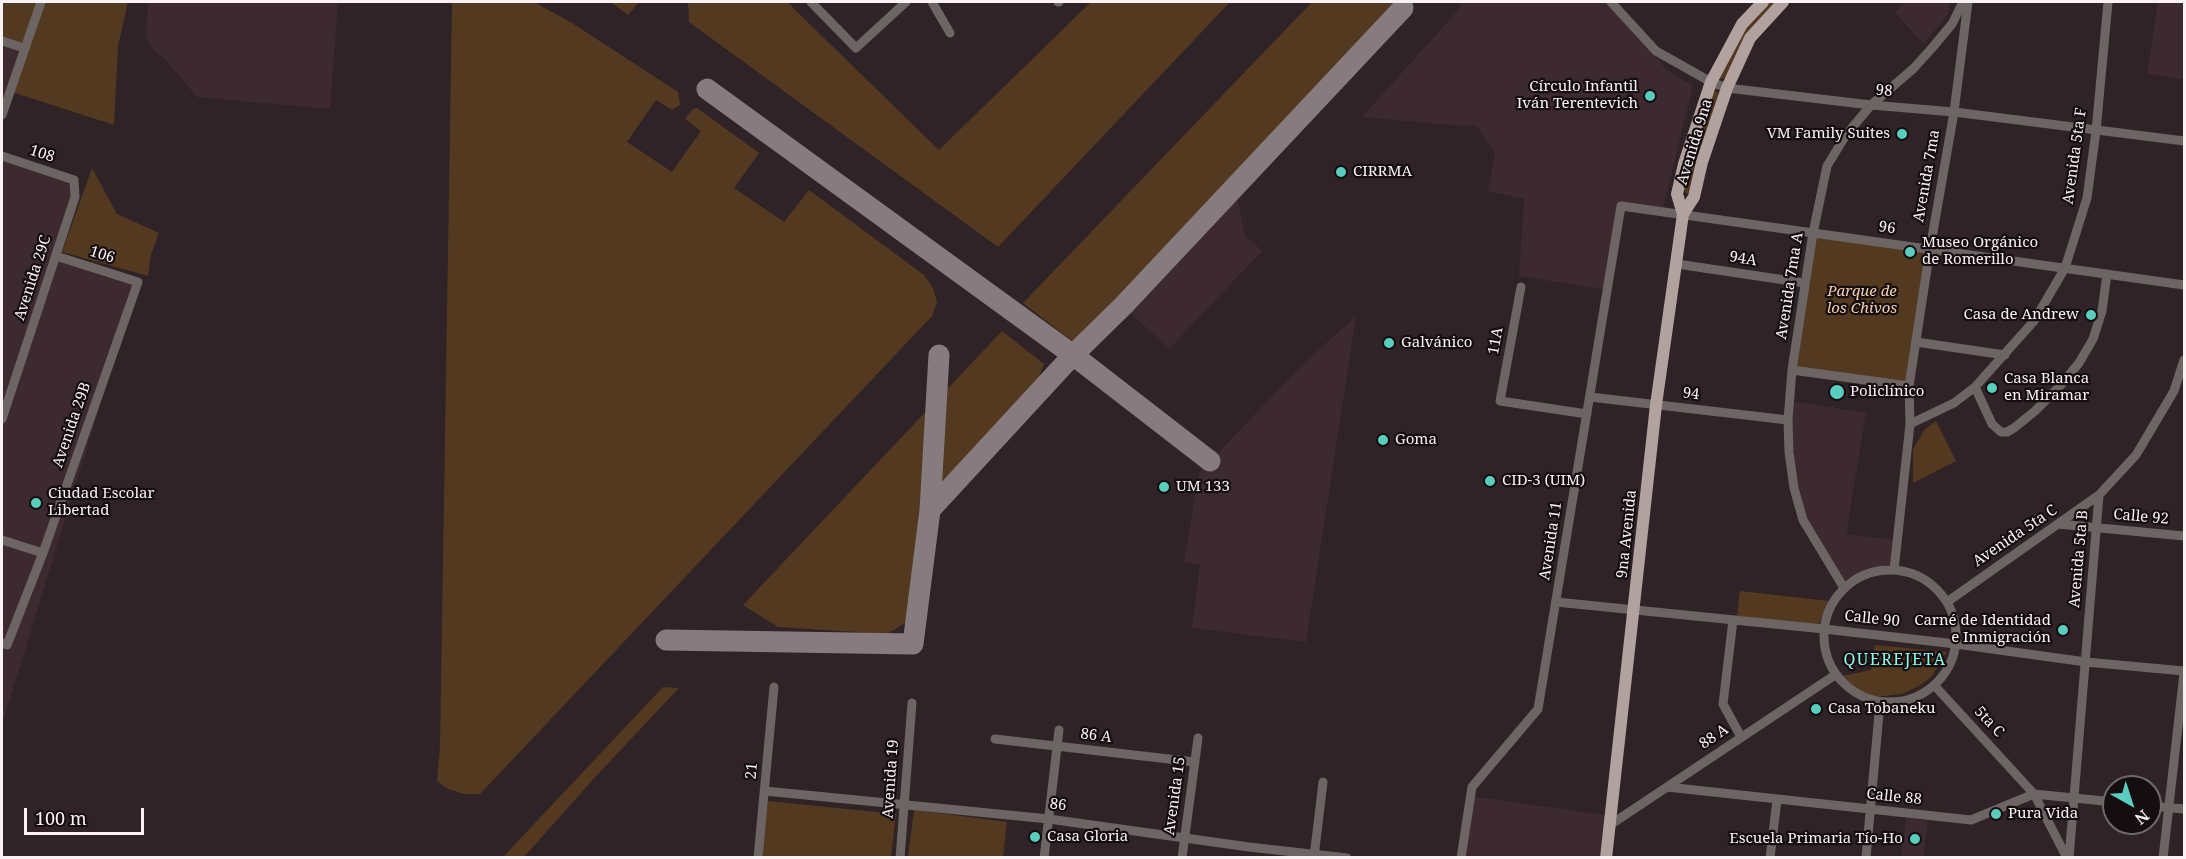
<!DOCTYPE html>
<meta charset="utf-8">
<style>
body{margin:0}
#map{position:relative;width:2186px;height:859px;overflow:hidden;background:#302327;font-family:"Noto Serif",serif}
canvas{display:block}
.frame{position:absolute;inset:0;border:3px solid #faf1f4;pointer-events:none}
.north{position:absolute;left:2102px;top:775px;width:60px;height:60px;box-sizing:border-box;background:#140e10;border:2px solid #70696b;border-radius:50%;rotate:141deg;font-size:16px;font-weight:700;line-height:24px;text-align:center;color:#faf1f4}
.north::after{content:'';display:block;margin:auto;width:21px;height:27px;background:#59cebe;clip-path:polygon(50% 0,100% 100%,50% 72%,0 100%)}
.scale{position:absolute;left:24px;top:808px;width:120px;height:27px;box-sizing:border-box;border:3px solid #faf1f4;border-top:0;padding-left:8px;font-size:18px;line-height:21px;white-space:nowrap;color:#faf1f4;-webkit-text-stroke:4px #140e10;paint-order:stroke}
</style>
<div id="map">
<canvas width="2186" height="859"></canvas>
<div class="frame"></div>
<div class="north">N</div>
<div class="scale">100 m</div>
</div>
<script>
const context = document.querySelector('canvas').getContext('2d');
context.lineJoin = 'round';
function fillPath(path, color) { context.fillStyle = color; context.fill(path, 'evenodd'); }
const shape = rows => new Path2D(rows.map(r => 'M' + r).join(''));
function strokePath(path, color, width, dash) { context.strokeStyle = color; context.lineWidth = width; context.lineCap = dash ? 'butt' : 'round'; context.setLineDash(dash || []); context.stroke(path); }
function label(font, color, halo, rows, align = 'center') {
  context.font = font + ' "Noto Serif",serif'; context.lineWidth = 4.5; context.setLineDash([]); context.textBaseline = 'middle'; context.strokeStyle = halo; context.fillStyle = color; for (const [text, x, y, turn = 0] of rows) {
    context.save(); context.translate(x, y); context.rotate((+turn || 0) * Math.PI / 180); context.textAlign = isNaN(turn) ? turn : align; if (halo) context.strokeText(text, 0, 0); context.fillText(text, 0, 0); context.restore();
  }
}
fillPath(shape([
 [148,2,338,2,330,109,197,97,165,59,153,49,146,37],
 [1457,2,1610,2,1665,68,1693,86,1662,212,1621,206,1608,290,1519,276,1524,199,1488,191,1495,153,1477,126,1452,125,1362,117,1461,7],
 [1904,2,1950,2,1948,14,1924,44,1895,13],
 [2158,2,2184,2,2184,79,2147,74],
 [2,41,24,48,2,115],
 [2,156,74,180,75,197,56,256,138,282,2,725],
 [1235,187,1245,235,1262,251,1169,349,1123,306],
 [1356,316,1306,642,1192,628,1200,565,1184,562,1199,473,1303,364],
 [1791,401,1866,413,1846,534,1897,540,1894,570,1876,571,1859,577,1844,588,1803,520,1794,488],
 [1470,796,1611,816,1606,857,1461,858],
 [1906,818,1928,821,1923,857,1901,857]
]), '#3d2a31');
fillPath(shape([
 [2,2,128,2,118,46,114,125,9,91,24,48,2,41],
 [452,2,534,2,572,23,678,92,680,105,672,110,656,100,627,142,672,172,701,131,685,119,693,109,697,108,759,153,734,188,784,222,809,190,924,275,933,288,937,302,932,316,480,794,464,794,448,789,437,781,440,746],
 [611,2,639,2,628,15],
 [688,2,787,2,939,150,1091,2,1230,2,998,247,689,22],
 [1312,2,1402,2,1302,110,1075,343,1023,303],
 [1769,2,1777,2,1726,78,1720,79,1718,76,1749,23],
 [1713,91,1718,92,1719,96,1690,193,1687,194,1683,188,1688,165],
 [92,168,117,214,159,233,151,255,148,276,62,252],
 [1813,233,1930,249,1909,386,1792,370],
 [1002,331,1044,364,1034,389,919,516,910,613,905,623,887,634,778,627,743,605],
 [1936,421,1956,461,1913,483,1913,450,1924,430],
 [1740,591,1829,601,1819,624,1737,616],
 [1875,645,1947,652,1932,676,1919,686,1902,694,1874,697,1858,690,1842,676,1871,670],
 [663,687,679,688,598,774,524,857,503,857],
 [768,801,896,814,891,857,762,856],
 [914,810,1007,822,1003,857,908,857]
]), '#52391f');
strokePath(shape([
 [707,89,1073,355,1210,461],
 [930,510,1073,355,1123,306,1403,8],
 [666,640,913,644,930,510,939,355]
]), '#867c7f', 21);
strokePath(shape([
 [811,2,856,48,906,2],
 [932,2,950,33],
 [1058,2,1059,2],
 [1611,2,1656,51,1711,82,1727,88,1871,105,1954,112,2184,141],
 [2,41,24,48],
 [2,115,41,2],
 [2,156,74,180,75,197,2,419],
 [1677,264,1805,283],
 [1521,287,1500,401,1587,414],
 [1916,342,2005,355],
 [1792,370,1909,386],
 [1975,387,1992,424,2001,432,2007,432,2014,428,2035,411,2059,387,2079,363,2093,339,2102,311,2107,274],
 [1590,397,1788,420],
 [1910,424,1954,403,1975,387,2034,321,2065,268,2087,198,2096,131,2108,2],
 [2058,524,2184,536],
 [2,540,43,553],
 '1824 636a66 66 0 1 1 132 0a66 66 0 1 1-132 0Z',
 [1894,570,1910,424,1909,386,1930,249,1954,112,1968,2],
 [1844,588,1803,520,1794,488,1789,452,1788,420,1792,370,1813,233,1827,166,1846,135,1871,105,1913,69,1932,48,1952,24,1963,2],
 [1556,602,1824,629,1956,644,2086,662,2184,671],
 [1947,602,2099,495,2136,455,2174,391,2184,360],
 [1733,620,1723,704,1741,737],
 [2,643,7,645,43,553,138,282,56,256],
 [1934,685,2034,794,2067,858],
 [995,739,1195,762],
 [1667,787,1971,820,2034,794,2114,802],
 [765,791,1049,819,1249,847,1347,858],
 [2150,806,2184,809],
 [1610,825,1835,675],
 [1314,857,1323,782],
 [758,858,774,687],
 [900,858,912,703],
 [1044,858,1059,730],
 [1182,858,1198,738],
 [1461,858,1472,787,1538,709,1621,206,2184,285],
 [1770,858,1777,800],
 [1866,858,1880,702],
 [2069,858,2099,495],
 [2163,858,2184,673]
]), '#6c6563', 9);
strokePath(shape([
 [1683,214,1694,197,1702,162,1727,88,1750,38,1783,2],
 [1606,858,1656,405,1683,214,1677,194,1684,164,1711,82,1742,24,1763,2]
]), '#b1a29f', 12);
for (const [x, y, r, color] of [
 [1650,96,6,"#59cebe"],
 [1902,134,6,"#59cebe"],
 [1341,172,6,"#59cebe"],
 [1910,252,6,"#59cebe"],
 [2091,315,6,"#59cebe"],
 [1389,343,6,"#59cebe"],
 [1992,388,6,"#59cebe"],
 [1837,392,8,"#59cebe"],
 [1383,440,6,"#59cebe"],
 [1490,481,6,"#59cebe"],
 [1164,487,6,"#59cebe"],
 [36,503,6,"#59cebe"],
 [2063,630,6,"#59cebe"],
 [1816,709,6,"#59cebe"],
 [1996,814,6,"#59cebe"],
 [1035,837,6,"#59cebe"],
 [1915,839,6,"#59cebe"]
]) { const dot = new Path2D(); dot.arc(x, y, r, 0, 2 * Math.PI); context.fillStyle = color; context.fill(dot); strokePath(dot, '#140e10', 2); }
label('15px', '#faf1f4', '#140e10', [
 ["Círculo Infantil",1638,87,"right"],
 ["Iván Terentevich",1638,104,"right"],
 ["VM Family Suites",1890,134,"right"],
 ["CIRRMA",1353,172],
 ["Museo Orgánico",1922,243],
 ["de Romerillo",1922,260],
 ["Casa de Andrew",2079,315,"right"],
 ["Galvánico",1401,343],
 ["Casa Blanca",2004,379],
 ["en Miramar",2004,396],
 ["Policlínico",1850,392],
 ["Goma",1395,440],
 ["CID-3 (UIM)",1502,481],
 ["UM 133",1176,487],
 ["Ciudad Escolar",48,494],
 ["Libertad",48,511],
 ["Carné de Identidad",2051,621,"right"],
 ["e Inmigración",2051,638,"right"],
 ["Casa Tobaneku",1828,709],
 ["Pura Vida",2008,814],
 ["Casa Gloria",1047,837],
 ["Escuela Primaria Tío-Ho",1903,839,"right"]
], 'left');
label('15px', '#faf1f4', '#140e10', [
 ["98",1884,91,5],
 ["Avenida 9na",1695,142,-73],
 ["108",42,154,18],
 ["Avenida 5ta F",2075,156,-82],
 ["Avenida 7ma",1927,176,-80],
 ["96",1887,228,8],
 ["106",102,255,18],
 ["94A",1743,259,9],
 ["Avenida 29C",33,278,-72],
 ["Avenida 7ma A",1790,286,-81],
 ["11A",1496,341,-80],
 ["94",1691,394,7],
 ["Avenida 29B",72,425,-71],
 ["Calle 92",2141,517,5],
 ["9na Avenida",1627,534,-84],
 ["Avenida 5ta C",2015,536,-34],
 ["Avenida 11",1551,541,-81],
 ["Avenida 5ta B",2079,559,-85],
 ["Calle 90",1872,619,6],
 ["5ta C",1989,722,47],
 ["86 A",1096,736,7],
 ["88 A",1714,737,-34],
 ["21",752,771,-85],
 ["Avenida 19",891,779,-86],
 ["Avenida 15",1175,796,-82],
 ["Calle 88",1894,797,6],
 ["86",1058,805,7]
]);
label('italic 15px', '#f6d0ad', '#140e10', [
 ["Parque de",1862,292],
 ["los Chivos",1862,309]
]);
context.letterSpacing = '1.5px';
label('16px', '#8ff7e7', '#140e10', [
 ["QUEREJETA",1895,660]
]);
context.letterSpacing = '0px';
</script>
